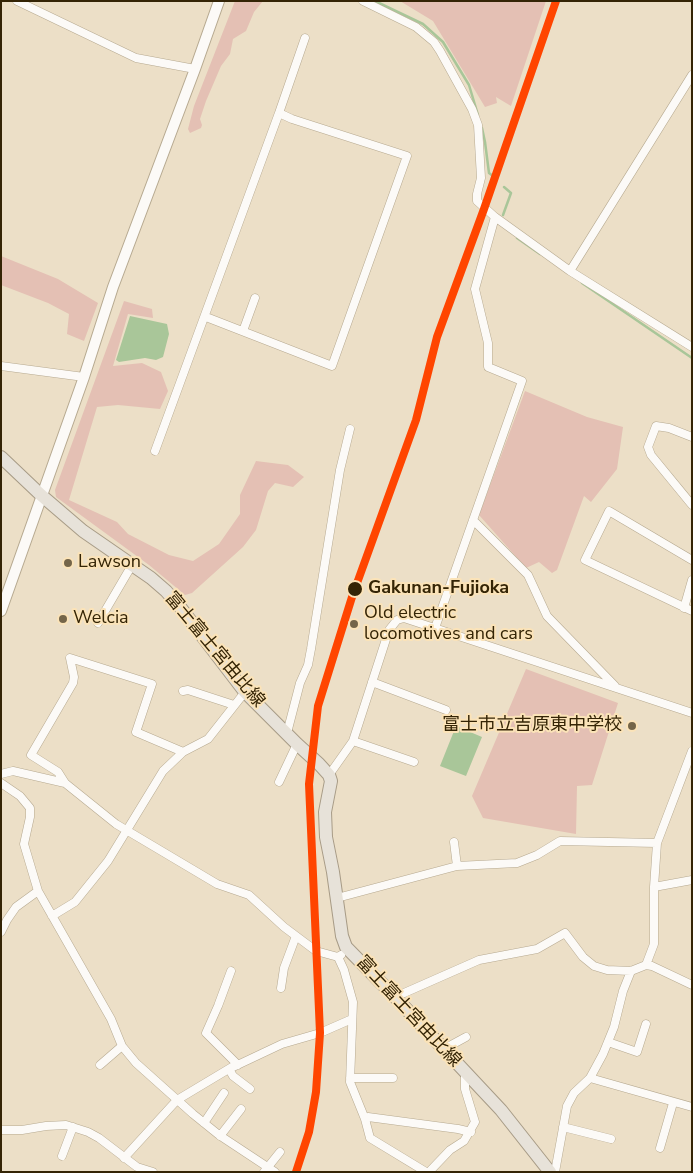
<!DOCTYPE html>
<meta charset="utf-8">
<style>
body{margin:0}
#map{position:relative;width:693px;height:1173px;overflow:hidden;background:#ecdfc7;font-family:"Nunito Sans",sans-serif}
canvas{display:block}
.frame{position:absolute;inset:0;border:2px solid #342405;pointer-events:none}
</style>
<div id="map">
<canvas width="693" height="1173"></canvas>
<div class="frame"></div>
</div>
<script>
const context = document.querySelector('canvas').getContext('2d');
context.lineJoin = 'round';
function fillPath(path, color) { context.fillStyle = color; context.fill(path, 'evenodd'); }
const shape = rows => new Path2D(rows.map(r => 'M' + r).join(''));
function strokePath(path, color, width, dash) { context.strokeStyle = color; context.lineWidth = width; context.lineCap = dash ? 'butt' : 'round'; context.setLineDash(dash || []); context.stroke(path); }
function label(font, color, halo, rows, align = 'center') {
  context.font = font + ' "Nunito Sans","Noto Sans JP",sans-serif'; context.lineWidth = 4; context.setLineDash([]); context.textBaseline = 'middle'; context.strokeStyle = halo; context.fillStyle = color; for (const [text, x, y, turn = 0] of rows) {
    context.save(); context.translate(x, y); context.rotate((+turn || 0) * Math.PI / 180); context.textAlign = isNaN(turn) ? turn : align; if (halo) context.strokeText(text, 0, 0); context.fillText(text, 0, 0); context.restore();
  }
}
fillPath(shape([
 [235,1,263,1,254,12,246,31,233,39,230,54,221,66,206,101,200,119,202,125,201,128,190,133,188,129,194,106],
 [400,1,546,1,511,106,496,97,497,103,485,107,433,21],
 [1,256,58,279,98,303,84,341,67,334,69,314,48,303,1,285],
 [124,301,152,309,153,318,128,314,113,366,142,363,161,372,168,391,160,409,118,405,97,407,69,500,117,522,128,534,169,555,193,561,219,544,240,514,240,495,256,461,288,465,304,477,293,487,275,483,268,491,256,530,243,547,192,593,185,595,149,565,56,497,55,490],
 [525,391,587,417,623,427,617,469,591,502,584,496,557,570,552,573,539,562,526,568,479,515],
 [526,669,618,703,592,785,577,786,576,834,483,818,472,796]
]), '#e4c0b4');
fillPath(shape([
 [130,316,167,324,169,334,163,357,156,360,145,358,119,362,116,360],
 [456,726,482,737,466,776,440,766]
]), '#a9c699');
strokePath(shape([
 [375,1,423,24,443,42,469,85,478,115],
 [482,128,485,142,489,173,493,176],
 [503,215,511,193,504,187],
 [517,238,540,254],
 [582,283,692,358]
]), '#a9c699', 2.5);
const minor = shape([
 [17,1,136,58,195,69],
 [363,1,416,27,434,42,440,51,472,109,478,125,481,178,477,194,477,201,495,217,570,271,692,347],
 [279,113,305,38],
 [570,271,692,75],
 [243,331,255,298],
 [1,366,84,377],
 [692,437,669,428,656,426,648,447,651,455,692,505],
 [155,451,279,113,292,119,407,156,332,366,206,317],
 [473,520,528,575,547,616,615,686],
 [692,560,609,511,585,560,692,611],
 [684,608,692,580],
 [98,623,132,565],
 [435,628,522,381,488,367,488,343,475,289,495,217],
 [372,682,446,710],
 [183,691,188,690,234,705],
 [287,733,300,683,308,665,311,649,340,470,350,429],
 [353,741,414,762],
 [1,774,13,771,65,783,116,824,217,884,249,895,284,927,316,951,338,957],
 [329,775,353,741,389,630,397,620,404,618,692,713],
 [279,782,297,744],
 [1,783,20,796,30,808,30,817,24,844,38,891,111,1019,122,1046,136,1063,193,1114,219,1135,275,1172],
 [65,783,58,772,31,755,73,683,74,677,70,658,152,684,136,732,183,752],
 [454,842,457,866],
 [654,887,692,880],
 [337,898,457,866,517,863,537,855,560,841,657,843],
 [52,916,75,902,108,861,163,771,183,752,208,739,245,692],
 [1,932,7,920,16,907,38,891],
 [341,955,338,957,344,970,353,1002,350,1082,365,1119,370,1138,426,1172],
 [646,965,654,944,654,887,657,843,692,751],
 [231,971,218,1006,206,1033,238,1065],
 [281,988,284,968,296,936],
 [395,997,479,960,537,949,565,933,583,957,594,966,607,970,631,971,646,965,652,966,692,985],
 [608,1042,637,1052,646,1024],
 [444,1049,466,1037],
 [100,1065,122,1046],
 [350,1078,393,1078],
 [590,1078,692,1107],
 [250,1089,233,1076,229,1069,282,1044,320,1033,352,1019],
 [365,1119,368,1117,458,1129,471,1132],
 [204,1123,224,1093],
 [563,1127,611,1139],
 [1,1130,22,1130,46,1126,66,1125,88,1132,99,1138,137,1167,153,1172],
 [220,1136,241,1109],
 [660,1148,673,1103],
 [62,1156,73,1127],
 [124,1158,177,1100,232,1067],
 [264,1172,280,1152],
 [429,1172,450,1150,464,1141,475,1122,465,1089,465,1072],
 [555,1172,567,1106,574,1093,590,1078,603,1054,614,1027,623,991,631,971]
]);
const tertiary = shape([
 [1,611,84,377,113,287,195,69,219,1]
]);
const primary = shape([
 [1,457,41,495,83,531,151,578,166,591,180,607,245,692,297,744,319,764,329,775,331,781,325,812,326,837,333,872,342,936,346,947,395,997,501,1110,550,1172]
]);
strokePath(minor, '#b6a990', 9);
strokePath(tertiary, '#b6a990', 12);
strokePath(primary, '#a79b86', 14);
strokePath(minor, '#fcfaf7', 8);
strokePath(tertiary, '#fcfaf7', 10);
strokePath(primary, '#e7e2d9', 12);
strokePath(shape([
 [296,1172,309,1132,316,1092,320,1033,309,784,318,706,352,597,416,420,437,337,484,209,556,1]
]), '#ff4500', 8);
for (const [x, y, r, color] of [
 [68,563,5,"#746549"],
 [355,589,8,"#342405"],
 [63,619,5,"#746549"],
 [354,624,5,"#746549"],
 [632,726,5,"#746549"]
]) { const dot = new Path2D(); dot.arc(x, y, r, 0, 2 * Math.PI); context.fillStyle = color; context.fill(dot); strokePath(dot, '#fbe3b8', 2); }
label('18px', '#342405', '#fbe3b8', [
 ["Lawson",78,563],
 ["Old electric",364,614],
 ["locomotives and cars",364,635],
 ["Welcia",73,619],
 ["富士市立吉原東中学校",622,726,"right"]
], 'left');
label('bold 18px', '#342405', '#fbe3b8', [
 ["Gakunan-Fujioka",368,589]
], 'left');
label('18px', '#342405', '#fbe3b8', [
 ["富士富士宮由比線",214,650,50],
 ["富士富士宮由比線",408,1012,47]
]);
</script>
